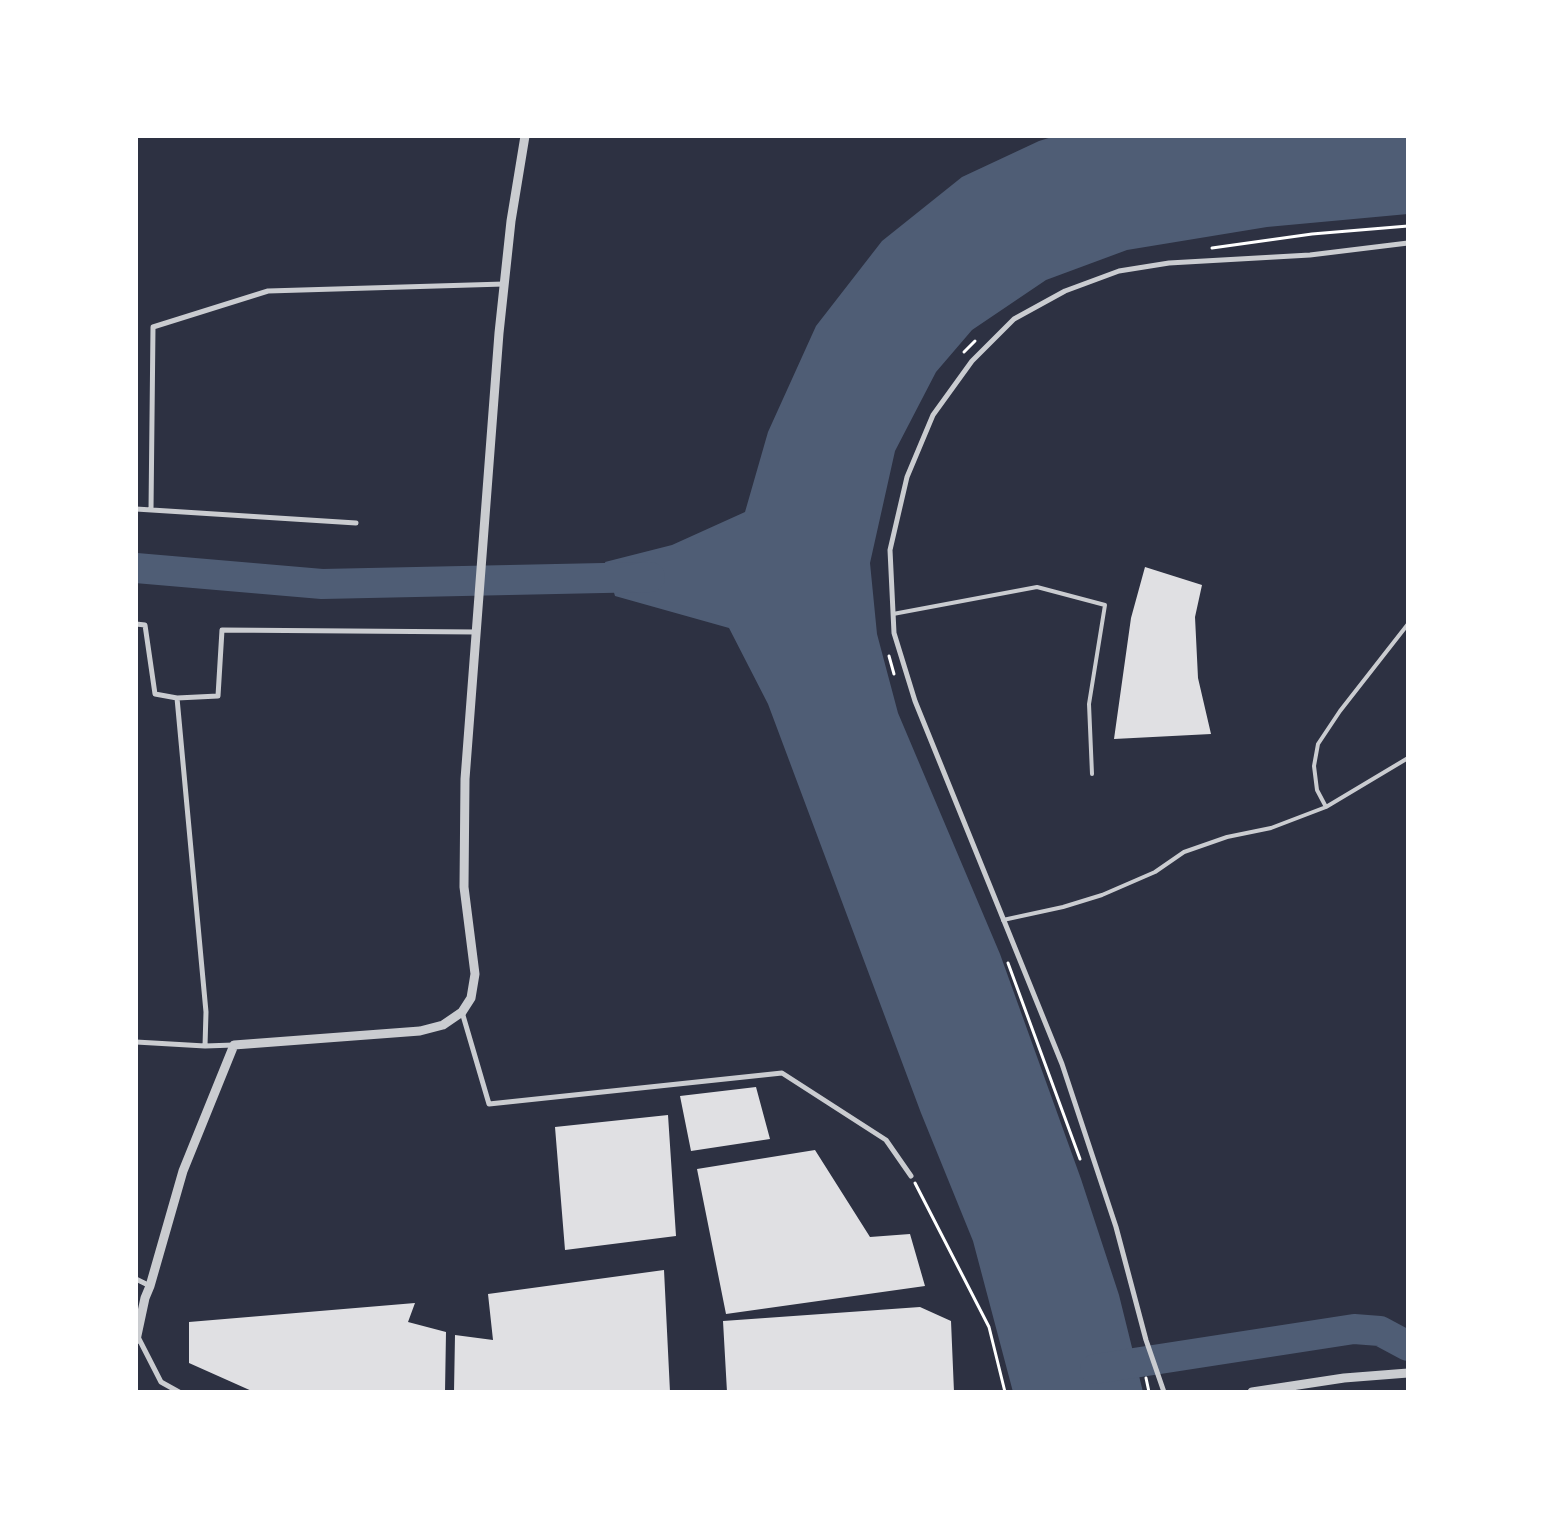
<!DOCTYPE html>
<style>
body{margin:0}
#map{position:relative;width:1544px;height:1528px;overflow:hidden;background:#2d3142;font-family:"PT Serif",serif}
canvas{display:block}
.frame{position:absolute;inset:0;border:138px solid #fff;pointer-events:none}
</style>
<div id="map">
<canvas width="1544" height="1528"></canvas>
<div class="frame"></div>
</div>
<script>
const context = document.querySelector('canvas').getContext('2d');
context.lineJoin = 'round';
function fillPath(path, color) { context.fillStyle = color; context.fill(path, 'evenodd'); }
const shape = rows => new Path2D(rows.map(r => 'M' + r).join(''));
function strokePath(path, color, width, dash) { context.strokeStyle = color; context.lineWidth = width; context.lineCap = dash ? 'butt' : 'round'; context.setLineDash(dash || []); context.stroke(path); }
fillPath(shape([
 [1055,136,1408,136,1408,214,1267,227,1127,250,1046,280,972,330,936,372,895,451,870,563,877,634,898,713,1000,954,1081,1179,1119,1295,1143,1392,1013,1392,973,1241,921,1113,768,704,729,628,615,596,605,562,672,545,745,512,768,432,816,326,882,241,962,177,1039,141]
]), '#4f5d75');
strokePath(shape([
 [136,568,322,584,650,577],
 [1095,1369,1354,1329,1380,1331,1408,1346]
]), '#4f5d75', 30);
fillPath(shape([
 [1145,567,1202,585,1195,617,1198,678,1211,734,1114,739,1131,618],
 [756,1087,770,1139,691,1151,680,1096],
 [668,1115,676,1236,565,1250,555,1127],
 [815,1150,870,1237,910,1234,925,1286,726,1314,697,1169],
 [664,1270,670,1392,454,1392,455,1335,493,1340,488,1294],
 [415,1303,408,1322,446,1332,445,1392,254,1392,189,1363,189,1322],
 [920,1307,951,1321,954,1392,727,1392,723,1321]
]), '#e0e0e3');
strokePath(shape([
 [1212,248,1312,234,1408,226],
 [964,352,975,341],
 [889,656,894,674],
 [1008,963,1080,1159],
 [915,1183,989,1327,1005,1392],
 [1146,1378,1149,1392]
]), '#fff', 3);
strokePath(shape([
 [893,614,1037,587,1105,605,1089,704,1092,774],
 [1326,807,1317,790,1314,766,1318,744,1340,711,1408,624],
 [1003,920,1063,907,1102,895,1155,872,1184,852,1227,837,1271,828,1326,807,1408,758]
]), '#caccd0', 4);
strokePath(shape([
 [136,509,356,523],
 [151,510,153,327,268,291,504,284],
 [136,624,145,625,155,694,177,698,206,1012,205,1046],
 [177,698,218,696,222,630,476,632],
 [462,1012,489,1104,782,1073,886,1140,911,1176],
 [136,1042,205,1046,234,1045],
 [136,1279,150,1286],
 [138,1337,161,1382,179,1392],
 [1164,1392,1146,1340,1116,1227,1062,1064,915,701,894,633,890,550,907,477,933,415,972,361,1014,319,1065,291,1119,271,1169,263,1310,255,1408,243]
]), '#caccd0', 5);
strokePath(shape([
 [136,1340,145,1298,150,1286,183,1171,234,1045,420,1031,443,1025,462,1012,471,998,475,974,464,887,465,779,499,333,511,221,525,136],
 [1252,1392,1344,1378,1408,1373]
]), '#caccd0', 9);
</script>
